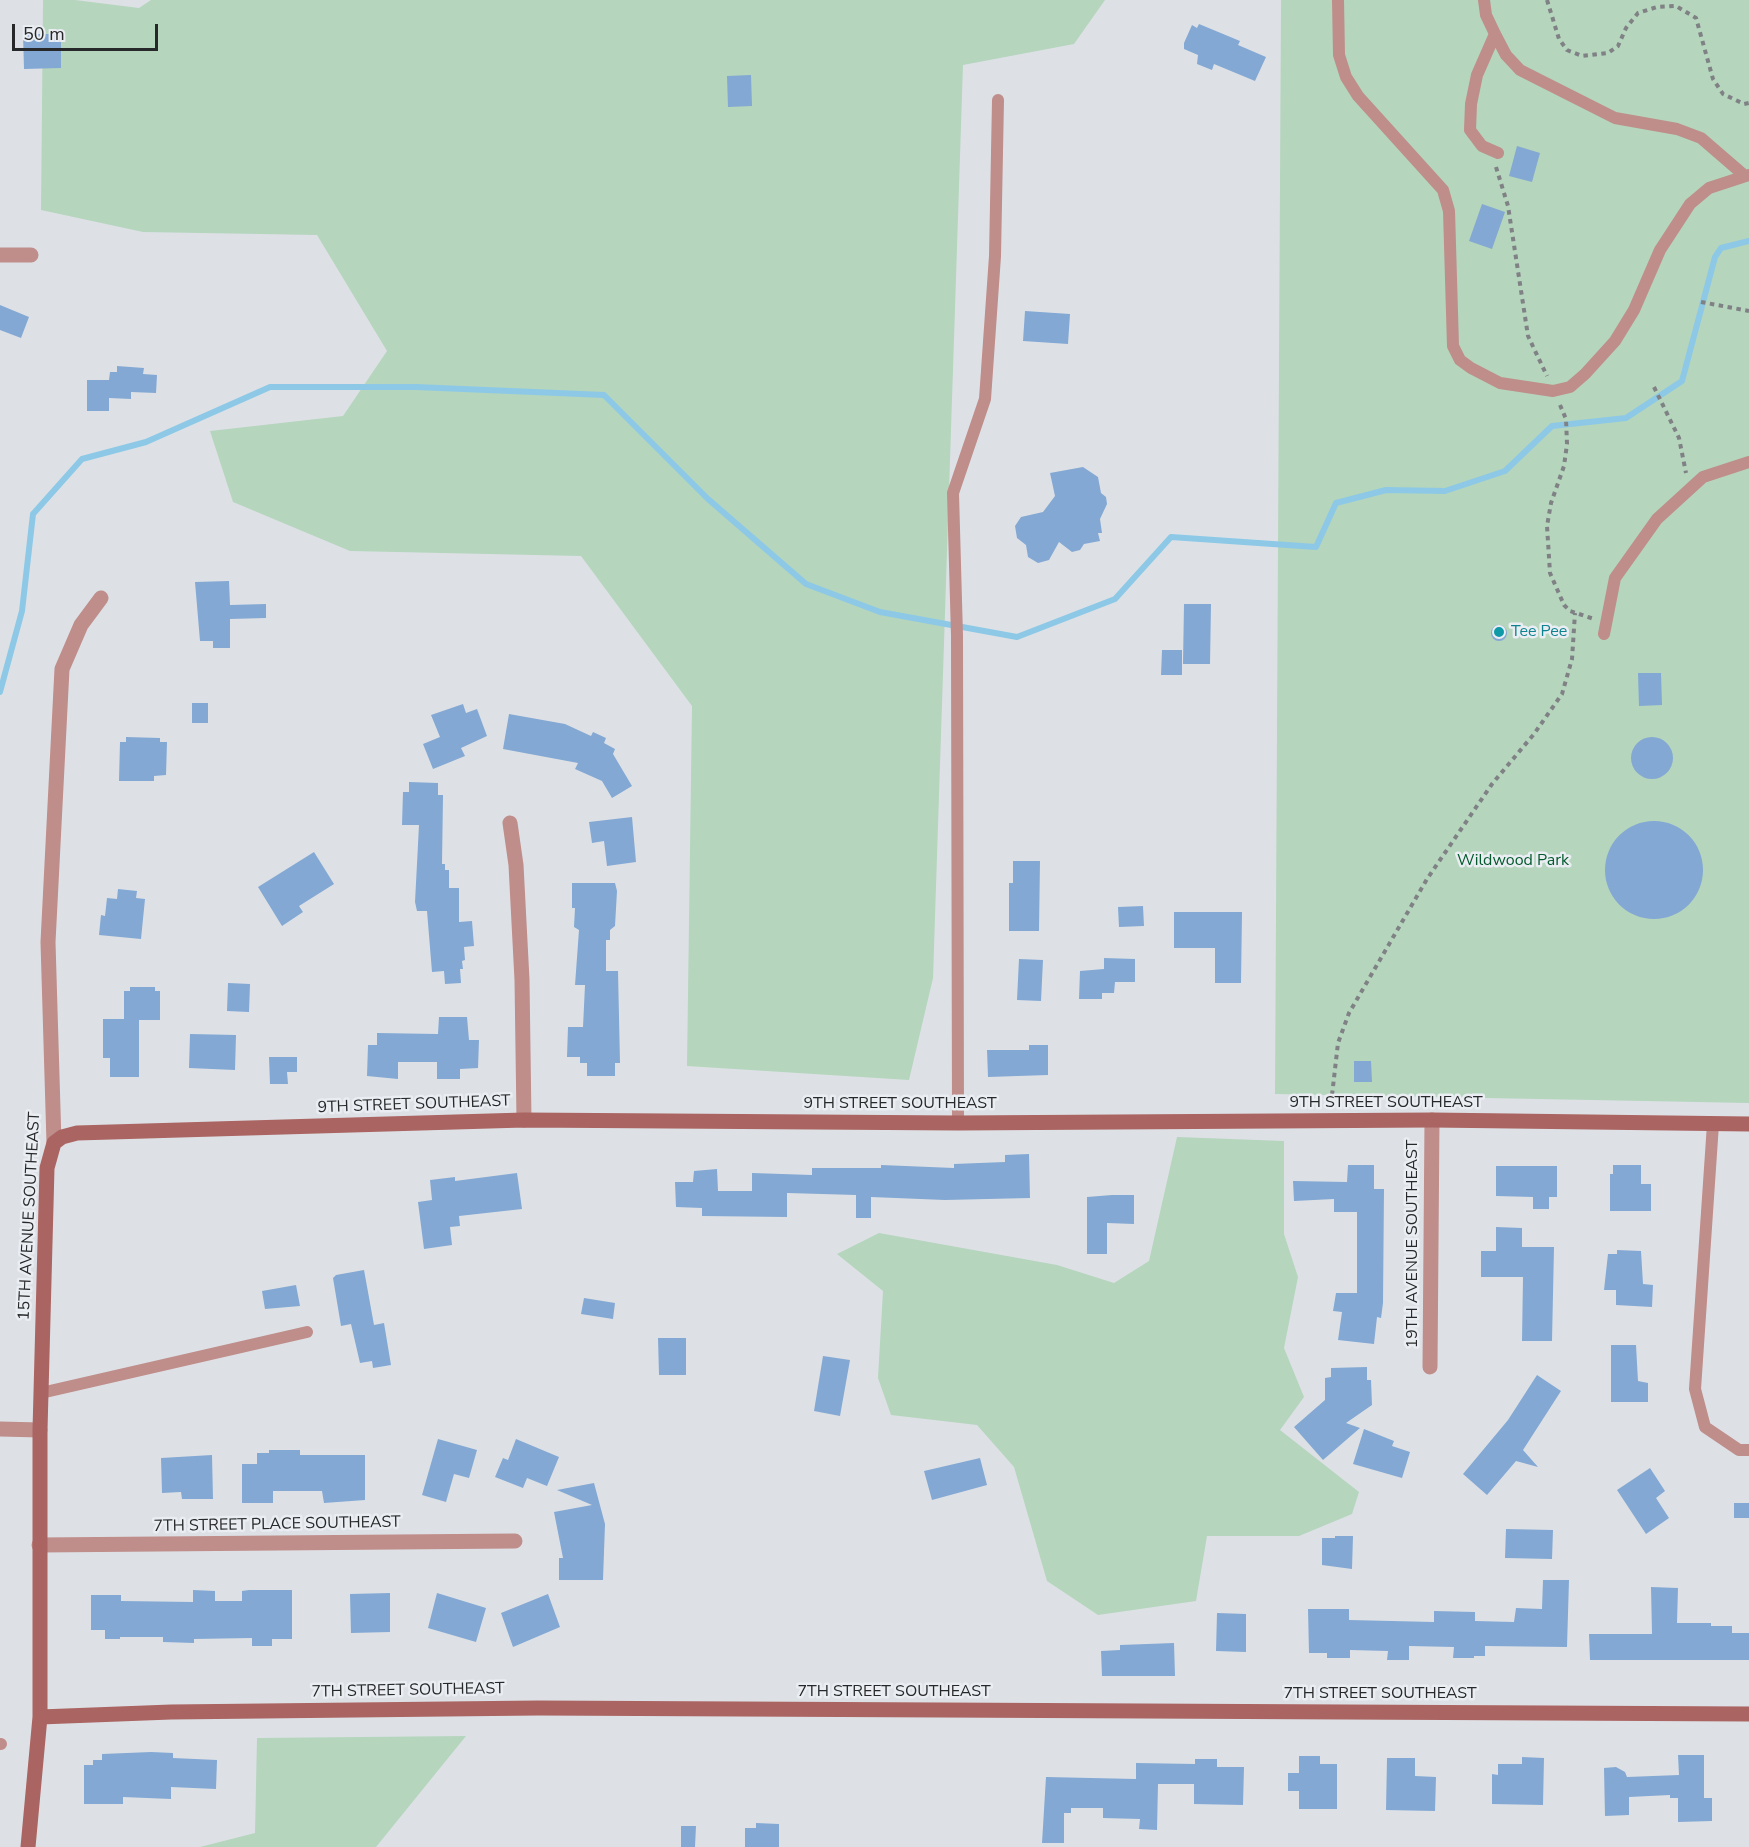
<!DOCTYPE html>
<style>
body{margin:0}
#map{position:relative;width:1749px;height:1847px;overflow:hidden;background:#dde1e6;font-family:"Nunito Sans",sans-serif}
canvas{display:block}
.scale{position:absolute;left:12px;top:24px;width:146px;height:27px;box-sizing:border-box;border:3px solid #27282a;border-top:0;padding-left:8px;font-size:18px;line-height:21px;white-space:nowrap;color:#27282a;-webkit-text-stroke:4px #eaeef3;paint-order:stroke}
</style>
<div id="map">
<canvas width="1749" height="1847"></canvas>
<div class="scale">50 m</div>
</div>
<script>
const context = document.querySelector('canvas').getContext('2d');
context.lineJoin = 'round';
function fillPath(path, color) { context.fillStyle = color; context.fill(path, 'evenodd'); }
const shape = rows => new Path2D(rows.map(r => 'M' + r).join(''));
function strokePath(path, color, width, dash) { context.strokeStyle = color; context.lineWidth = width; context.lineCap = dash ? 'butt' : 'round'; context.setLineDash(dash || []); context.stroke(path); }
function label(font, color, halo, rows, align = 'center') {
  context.font = font + ' "Nunito Sans",sans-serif'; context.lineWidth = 5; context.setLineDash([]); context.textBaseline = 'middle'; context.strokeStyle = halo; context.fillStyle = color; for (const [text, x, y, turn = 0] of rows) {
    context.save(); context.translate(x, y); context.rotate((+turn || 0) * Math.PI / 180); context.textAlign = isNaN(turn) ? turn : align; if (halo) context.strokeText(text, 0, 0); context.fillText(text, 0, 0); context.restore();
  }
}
fillPath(shape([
 [43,0,75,0,139,8,151,0,1105,0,1074,44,963,65,933,978,909,1080,687,1066,692,706,581,556,350,551,233,502,210,431,343,416,387,351,317,235,143,232,41,210],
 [1281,0,1749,0,1749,1103,1275,1094],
 [1177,1137,1284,1141,1284,1234,1298,1277,1284,1348,1304,1397,1280,1430,1359,1492,1352,1514,1299,1536,1207,1536,1196,1601,1098,1615,1047,1581,1014,1467,977,1425,891,1415,878,1378,883,1291,837,1254,879,1233,1057,1265,1114,1283,1149,1261],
 [466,1736,376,1847,200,1847,255,1833,257,1738]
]), '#b5d5bd');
strokePath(shape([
 [0,692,22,611,33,514,82,459,146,442,270,387,416,387,604,395,708,499,806,584,880,612,1017,637,1115,599,1171,537,1316,547,1336,503,1386,490,1445,491,1505,471,1552,426,1626,418,1682,381,1715,257,1721,248,1749,241]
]), '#8dc9e6', 6);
fillPath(shape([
 [1199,24,1240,41,1238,45,1266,57,1255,81,1214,64,1212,70,1197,64,1198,55,1184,49,1184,43,1192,25,1197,28],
 [23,34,61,34,61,68,24,69],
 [751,75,752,106,728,107,727,76],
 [1517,146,1540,153,1532,182,1509,176],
 [1482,204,1505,212,1492,249,1469,241],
 [0,305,29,317,21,338,0,330],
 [1025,311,1070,314,1068,344,1023,341],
 [117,366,144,368,143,374,157,375,156,393,131,392,131,399,109,398,109,411,87,411,87,380,109,380,110,372,117,372],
 [1083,467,1098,477,1101,493,1106,497,1107,504,1100,519,1102,533,1098,533,1100,541,1084,544,1080,550,1072,552,1059,542,1049,560,1038,563,1028,557,1026,545,1017,538,1015,526,1021,517,1043,512,1055,496,1050,473],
 [229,581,230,605,266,604,266,618,230,619,230,648,213,648,213,641,200,641,195,582],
 [1184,604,1211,604,1210,664,1183,664],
 '1491 633a8 8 0 1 1 16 0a8 8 0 1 1-16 0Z',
 [1162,650,1182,650,1182,675,1161,675],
 [1638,673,1661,673,1662,705,1639,706],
 [192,703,208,703,208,723,192,723],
 [463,704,466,713,477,709,487,736,461,748,465,756,433,769,423,744,440,737,431,715],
 [509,714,565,724,591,736,593,732,606,738,604,743,615,749,613,754,632,786,612,798,602,781,575,769,578,763,503,749],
 [126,737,160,738,160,742,167,742,166,775,154,776,154,781,119,781,120,742,126,742],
 '1631 758a21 21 0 1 1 42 0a21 21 0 1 1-42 0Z',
 [409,782,438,783,438,795,443,795,442,864,445,864,445,870,449,870,449,888,459,888,459,922,472,921,474,946,464,947,465,960,462,961,463,969,460,969,461,983,445,984,444,971,432,972,427,911,417,911,415,902,419,825,402,825,403,792,409,792],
 [632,817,636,862,607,866,604,841,592,843,589,822],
 '1605 870a49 49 0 1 1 98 0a49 49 0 1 1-98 0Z',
 [314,852,334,884,299,906,303,912,282,926,258,887],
 [1013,861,1040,861,1039,931,1009,931,1009,883,1013,883],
 [572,883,615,883,617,891,615,926,610,930,610,940,606,940,606,971,618,971,620,1063,615,1063,615,1076,587,1076,587,1063,580,1063,580,1057,567,1057,568,1027,583,1027,585,985,575,985,579,930,574,927,575,908,572,908],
 [118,889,137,891,136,898,145,899,141,939,99,935,101,915,105,916,107,898,117,899],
 [1143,906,1144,926,1119,927,1118,907],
 [1174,912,1242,912,1241,983,1215,983,1215,948,1174,948],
 [1104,958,1135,959,1135,982,1115,982,1114,993,1102,993,1102,999,1079,999,1080,971,1104,969],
 [1019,959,1043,960,1041,1001,1017,1000],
 [228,983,250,984,249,1012,227,1011],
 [130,987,155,987,155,991,160,991,160,1020,139,1020,139,1077,110,1077,110,1058,103,1058,103,1019,124,1019,124,991,130,991],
 [439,1017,467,1017,469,1040,479,1040,478,1068,460,1069,460,1079,437,1079,437,1062,398,1062,398,1079,367,1076,368,1045,377,1045,377,1033,438,1034],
 [190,1034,236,1035,235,1070,189,1068],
 [1029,1045,1048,1045,1048,1075,988,1077,987,1050,1029,1050],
 [269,1057,297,1057,297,1072,287,1072,288,1084,270,1084],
 [1354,1061,1371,1061,1372,1082,1354,1082],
 [1029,1154,1030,1198,945,1200,871,1197,871,1218,856,1218,856,1195,787,1193,787,1217,702,1216,702,1208,676,1207,675,1182,693,1182,694,1171,717,1169,718,1191,752,1191,752,1173,812,1175,812,1168,881,1168,881,1165,954,1168,954,1164,1005,1162,1005,1155],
 [1348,1165,1374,1165,1374,1189,1384,1189,1383,1303,1381,1318,1377,1317,1374,1344,1338,1340,1342,1312,1333,1311,1336,1293,1357,1293,1357,1212,1334,1212,1334,1199,1294,1201,1293,1181,1347,1182],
 [1613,1165,1641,1165,1641,1184,1651,1184,1651,1211,1610,1211,1610,1174,1613,1174],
 [1496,1166,1557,1166,1557,1197,1549,1197,1549,1209,1533,1209,1533,1197,1496,1196],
 [517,1173,522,1209,459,1216,460,1226,450,1227,452,1245,424,1249,418,1202,432,1200,430,1180,455,1177,455,1181],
 [1112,1195,1134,1195,1134,1224,1107,1223,1107,1254,1087,1254,1087,1197],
 [1496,1227,1522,1228,1522,1247,1554,1247,1552,1341,1522,1341,1523,1277,1481,1277,1481,1251,1496,1251],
 [1617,1250,1641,1251,1643,1284,1653,1285,1652,1307,1616,1305,1616,1290,1604,1290,1608,1254,1617,1254],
 [364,1270,374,1325,384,1323,391,1365,373,1368,372,1361,360,1363,351,1324,341,1326,333,1278,336,1275],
 [296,1285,300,1306,265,1309,262,1291],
 [584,1298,615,1303,613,1319,581,1314],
 [658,1338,686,1338,686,1375,659,1375],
 [1611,1345,1636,1345,1638,1381,1648,1383,1648,1402,1611,1402],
 [823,1356,850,1360,840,1416,814,1411],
 [1367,1367,1367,1380,1371,1380,1372,1405,1346,1423,1360,1428,1323,1460,1294,1427,1325,1400,1325,1378,1331,1377,1331,1368],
 [1537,1375,1561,1391,1523,1450,1538,1467,1516,1461,1487,1495,1463,1474,1508,1420],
 [1364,1429,1394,1441,1392,1446,1410,1452,1402,1478,1353,1464],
 [438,1439,477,1450,469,1478,454,1474,446,1502,422,1495],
 [516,1439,559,1457,547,1486,527,1478,523,1488,495,1477,503,1458,508,1460],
 [269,1450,300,1450,300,1455,365,1455,365,1500,324,1503,322,1491,273,1491,273,1503,242,1503,242,1464,257,1464,257,1453,269,1453],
 [212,1455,213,1499,182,1499,181,1492,162,1493,161,1458],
 [980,1458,987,1485,932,1500,924,1471],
 [1650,1468,1665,1491,1656,1498,1669,1518,1646,1534,1617,1490],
 [594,1483,605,1524,603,1580,559,1580,559,1558,563,1558,554,1512,592,1505,557,1490],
 [1734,1503,1749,1503,1749,1518,1734,1518],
 [1506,1529,1553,1530,1552,1559,1505,1558],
 [1335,1536,1353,1536,1352,1569,1322,1565,1322,1538,1335,1538],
 [1543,1580,1569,1580,1567,1647,1485,1646,1485,1656,1474,1656,1474,1658,1453,1658,1454,1647,1409,1646,1409,1660,1387,1660,1388,1651,1350,1650,1350,1658,1327,1658,1327,1653,1309,1653,1308,1609,1349,1609,1349,1620,1434,1622,1434,1611,1475,1612,1475,1621,1514,1622,1516,1608,1542,1609],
 [1651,1587,1678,1588,1677,1623,1711,1623,1711,1626,1732,1626,1732,1633,1749,1633,1749,1660,1590,1660,1589,1634,1652,1634],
 [193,1590,215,1591,215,1601,242,1601,242,1591,249,1590,292,1590,292,1639,272,1639,272,1646,252,1646,252,1638,194,1639,194,1643,163,1642,163,1637,120,1637,120,1639,105,1639,105,1630,91,1630,91,1595,121,1595,121,1601,193,1602],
 [390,1593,390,1632,351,1633,350,1594],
 [437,1593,486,1608,476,1642,428,1628],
 [548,1594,560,1627,513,1647,501,1613],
 [1217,1613,1246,1614,1246,1652,1216,1651],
 [1174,1643,1175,1676,1102,1676,1101,1651,1120,1650,1120,1645],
 [151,1752,173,1753,173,1758,217,1760,216,1789,171,1787,171,1799,123,1797,123,1804,84,1804,84,1765,93,1765,93,1760,102,1760,102,1754],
 [1678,1755,1704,1755,1704,1798,1712,1798,1712,1821,1678,1822,1678,1798,1670,1798,1670,1795,1629,1797,1629,1815,1605,1816,1604,1768,1616,1767,1625,1772,1627,1777,1679,1775],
 [1299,1756,1320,1756,1320,1764,1337,1764,1337,1809,1299,1809,1299,1791,1288,1791,1288,1773,1299,1773],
 [1522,1757,1544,1758,1543,1805,1492,1804,1492,1774,1498,1775,1498,1764,1522,1764],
 [1387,1758,1415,1758,1415,1776,1436,1777,1435,1811,1386,1810],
 [1195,1759,1217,1759,1217,1767,1244,1767,1243,1805,1194,1804,1194,1784,1158,1784,1157,1830,1139,1829,1140,1819,1103,1818,1103,1808,1071,1808,1071,1813,1064,1813,1064,1843,1042,1843,1046,1777,1136,1779,1136,1763,1195,1764],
 [756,1823,779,1824,779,1847,745,1847,745,1828,756,1828],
 [681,1826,696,1826,695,1847,681,1847]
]), '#83a8d3');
strokePath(shape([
 [1547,0,1559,39,1567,50,1582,56,1608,53,1618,46,1626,28,1638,13,1657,7,1676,6,1696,18,1713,79,1723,94,1744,104,1749,103],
 [1496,167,1508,206,1528,336,1547,376],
 [1701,302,1749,311],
 [1654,387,1679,438,1686,473],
 [1560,405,1566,419,1567,444,1564,466,1551,503,1547,526,1550,573,1564,605,1570,611,1594,619],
 [1331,1104,1338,1043,1349,1013,1427,879,1492,784,1534,734,1562,694,1572,659,1575,613]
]), '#7f8185', 4, [4.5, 4.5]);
strokePath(shape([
 [1338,0,1339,55,1346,77,1358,96,1443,190,1449,211,1453,346,1460,360,1471,368,1500,383,1553,391,1570,387,1585,374,1615,341,1634,310,1660,250,1690,204,1709,188,1749,175],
 [1484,0,1486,15,1495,34,1506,55,1520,70,1615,118,1677,129,1701,138,1745,176],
 [1495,34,1477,75,1471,104,1470,130,1482,146,1498,153],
 [1604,634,1615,578,1657,519,1703,477,1749,462],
 [958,1123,957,636,953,493,985,399,995,256,998,100],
 [1713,1124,1695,1389,1705,1427,1739,1450,1749,1450],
 [41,1393,307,1332],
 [0,1744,1,1744]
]), '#bf8d8a', 12);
strokePath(shape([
 [0,255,31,255],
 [510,823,516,865,522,980,524,1120],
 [54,1143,48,942,62,669,81,625,101,598],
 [1430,1367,1432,1120],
 [0,1429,40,1430],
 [39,1545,515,1541]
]), '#bf8d8a', 15);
strokePath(shape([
 [40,1717,171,1712,538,1708,1749,1714],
 [28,1847,40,1717,40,1430,47,1168,54,1143,62,1137,77,1133,524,1120,958,1123,1432,1120,1749,1124]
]), '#aa6461', 15);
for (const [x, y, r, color] of [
 [1499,632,6,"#0f9aa8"]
]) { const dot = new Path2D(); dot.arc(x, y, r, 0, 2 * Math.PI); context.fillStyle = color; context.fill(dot); strokePath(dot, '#eaeef3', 2); }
label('16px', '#0d838f', '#eaeef3', [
 ["Tee Pee",1511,632]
], 'left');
label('16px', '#045a2d', '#eaeef3', [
 ["Wildwood Park",1513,861]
]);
label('16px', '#27282a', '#eaeef3', [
 ["9TH STREET SOUTHEAST",1386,1103],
 ["9TH STREET SOUTHEAST",900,1104],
 ["9TH STREET SOUTHEAST",414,1105,-2],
 ["15TH AVENUE SOUTHEAST",30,1216,-87],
 ["19TH AVENUE SOUTHEAST",1413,1244,-90],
 ["7TH STREET PLACE SOUTHEAST",277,1525,-1],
 ["7TH STREET SOUTHEAST",408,1691,-1],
 ["7TH STREET SOUTHEAST",894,1692],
 ["7TH STREET SOUTHEAST",1380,1694]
]);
</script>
